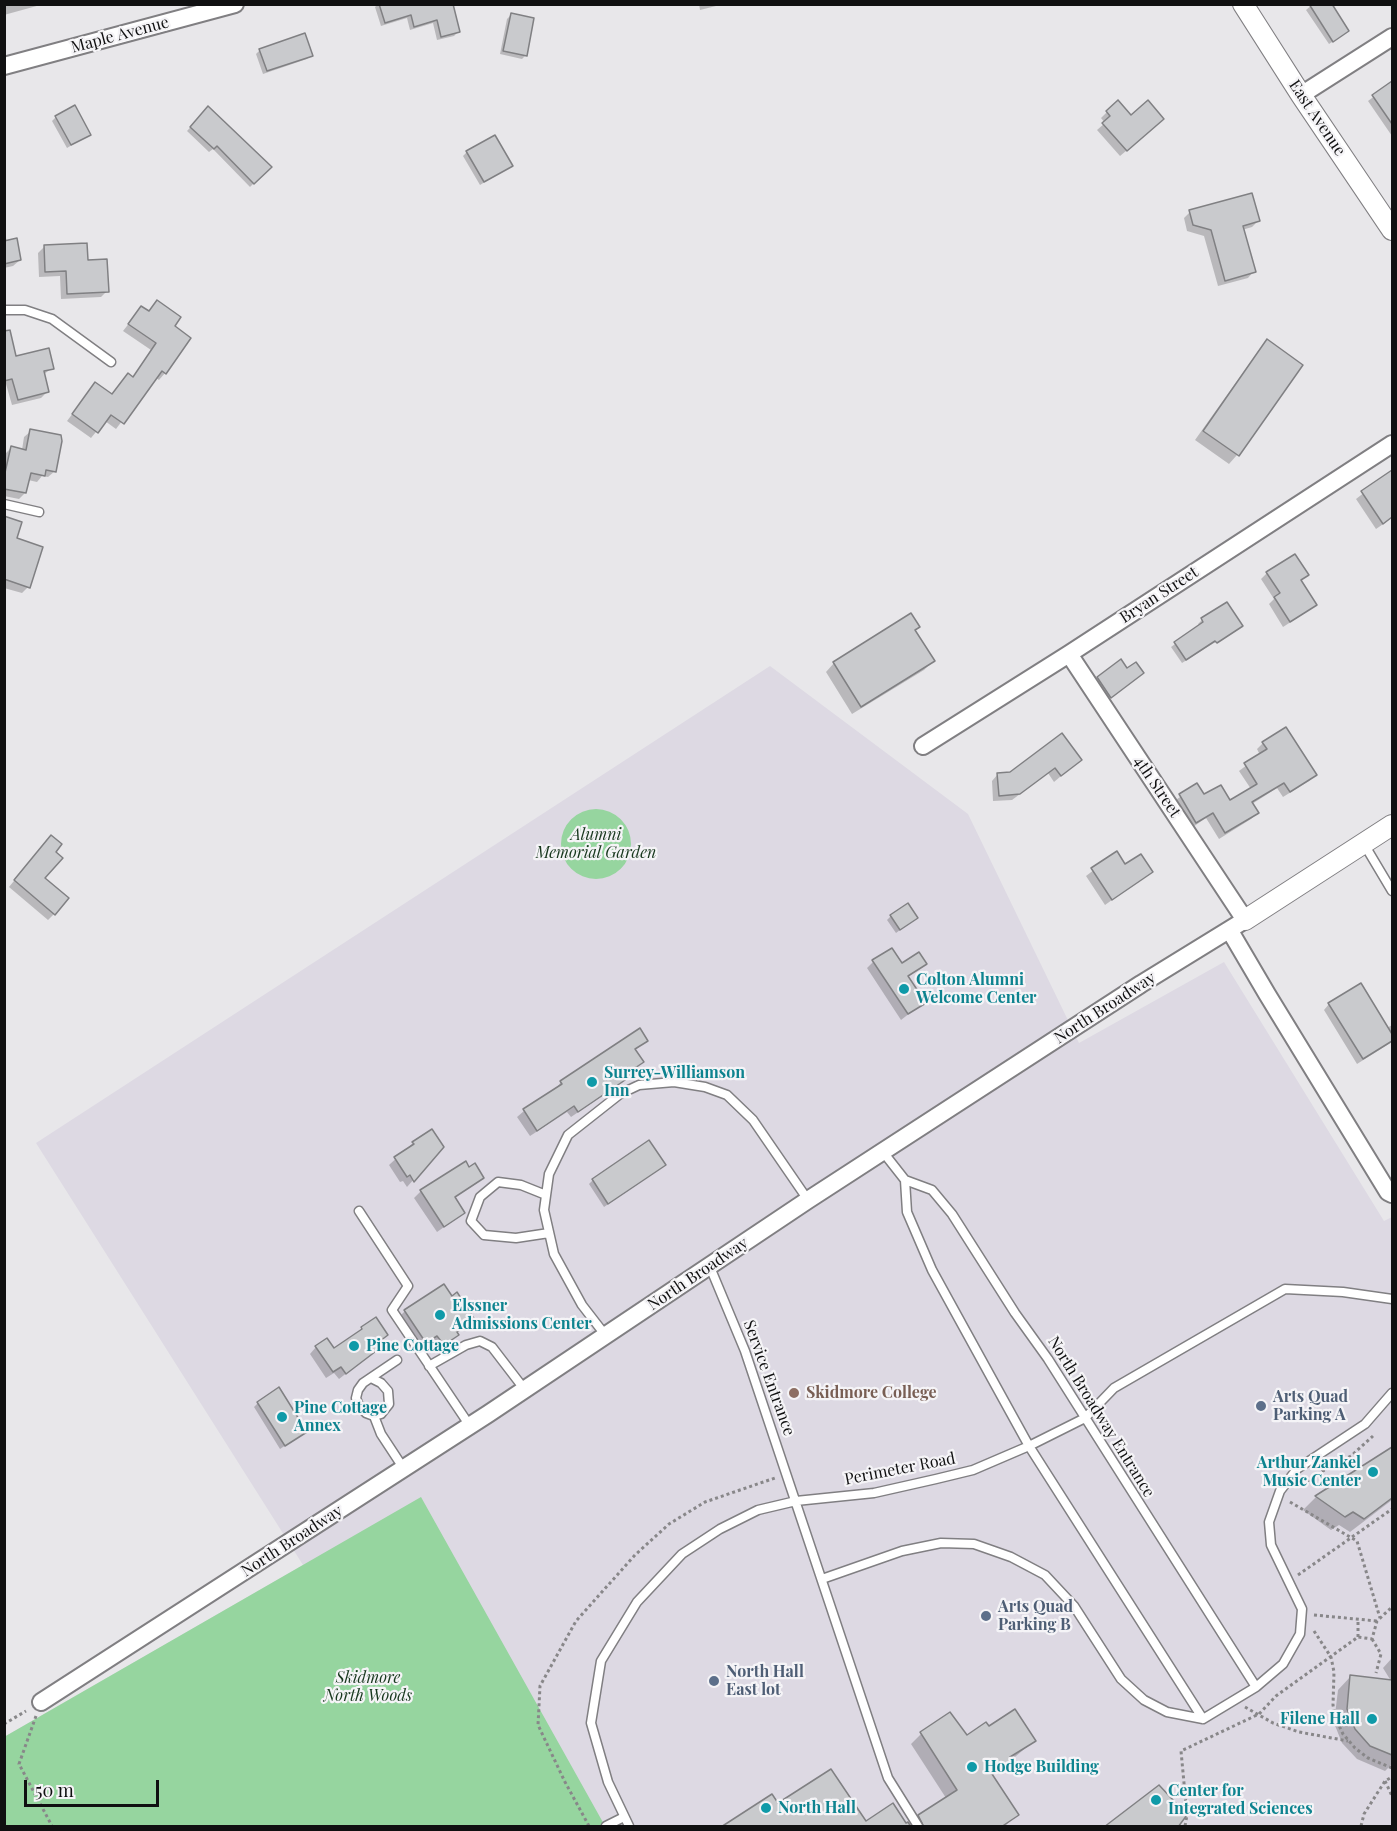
<!DOCTYPE html>
<style>
body{margin:0}
#map{position:relative;width:1397px;height:1831px;overflow:hidden;background:#e8e7ea;font-family:"Playfair Display",serif}
canvas{display:block}
.frame{position:absolute;inset:0;border:6px solid #101011;pointer-events:none}
.scale{position:absolute;left:24px;top:1780px;width:135px;height:27px;box-sizing:border-box;border:3px solid #101011;border-top:0;padding-left:8px;font-size:18px;line-height:21px;white-space:nowrap;color:#101011;-webkit-text-stroke:4px #f5f4f7;paint-order:stroke}
</style>
<div id="map">
<canvas width="1397" height="1831"></canvas>
<div class="frame"></div>
<div class="scale">50 m</div>
</div>
<script>
const context = document.querySelector('canvas').getContext('2d');
context.lineJoin = 'round';
function fillPath(path, color) { context.fillStyle = color; context.fill(path, 'evenodd'); }
const shape = rows => new Path2D(rows.map(r => 'M' + r).join(''));
function strokePath(path, color, width, dash) { context.strokeStyle = color; context.lineWidth = width; context.lineCap = dash ? 'butt' : 'round'; context.setLineDash(dash || []); context.stroke(path); }
function label(font, color, halo, rows, align = 'center') {
  context.font = font + ' "Playfair Display",serif'; context.lineWidth = 4.5; context.setLineDash([]); context.textBaseline = 'middle'; context.strokeStyle = halo; context.fillStyle = color; for (const [text, x, y, turn = 0] of rows) {
    context.save(); context.translate(x, y); context.rotate((+turn || 0) * Math.PI / 180); context.textAlign = isNaN(turn) ? turn : align; if (halo) context.strokeText(text, 0, 0); context.fillText(text, 0, 0); context.restore();
  }
}
fillPath(shape([
 [770,666,968,814,1079,1043,1224,962,1384,1221,1392,1217,1392,1826,5,1826,4,1737,303,1565,36,1143]
]), '#ddd9e3');
fillPath(shape([
 '561 844a35 35 0 1 1 70 0a35 35 0 1 1-70 0Z',
 [421,1497,605,1826,5,1826,4,1737]
]), '#96d59f');
fillPath(shape([
 [4,4,44,4,4,15],
 [378,4,452,4,458,32,454,36,437,40,433,23,410,30,407,18,381,26,375,7],
 [699,4,724,4,700,10],
 [1313,4,1343,35,1329,44,1306,10],
 [511,15,526,55,522,59,500,54,507,19],
 [260,50,311,55,307,59,263,74,256,54],
 [1392,83,1392,136,1368,101],
 [208,108,270,167,250,187,213,149,209,152,187,131],
 [1107,112,1131,117,1156,126,1120,156,1097,130,1105,123,1101,118],
 [56,117,89,135,67,148,52,121],
 [467,152,511,166,480,185,463,156],
 [1190,212,1258,221,1252,227,1242,230,1254,271,1248,278,1218,286,1204,236,1187,231,1184,218],
 [4,230,7,242,20,260,13,266,4,268],
 [44,247,87,262,107,291,101,297,61,299,60,276,39,277,38,253],
 [157,302,172,327,165,373,159,380,155,377,116,429,105,421,91,438,67,421,95,384,111,395,128,375,132,378,151,350,123,331,141,308,148,312],
 [4,338,15,358,52,368,43,375,48,391,41,398,12,405,6,384,4,385],
 [1267,341,1301,365,1237,455,1229,464,1195,440,1259,350],
 [31,431,55,471,48,477,42,476,37,482,28,480,25,493,19,499,4,496,5,454,11,448,22,450,24,437],
 [1392,471,1392,518,1376,529,1356,499],
 [4,518,28,587,22,593,4,588],
 [1267,573,1307,574,1300,581,1315,605,1308,611,1283,627,1269,604,1274,599,1261,579],
 [1202,620,1241,626,1182,663,1171,647,1200,626,1198,624],
 [914,631,933,661,924,670,852,714,826,672,834,663],
 [1127,670,1138,677,1106,701,1094,683,1098,679],
 [1263,743,1315,775,1309,781,1283,797,1277,788,1252,804,1257,813,1251,819,1219,839,1206,818,1190,829,1173,802,1197,785,1204,797,1229,802,1251,789,1239,771,1260,755,1257,749],
 [1080,760,1054,782,1048,773,1012,800,993,801,992,781,998,774],
 [45,843,54,852,43,879,54,914,48,920,9,887],
 [1116,853,1125,866,1151,872,1105,905,1086,876],
 [891,916,912,921,896,933,887,920],
 [873,962,902,965,925,963,908,977,924,1002,901,1020,867,968],
 [1329,1004,1387,1028,1392,1025,1392,1042,1357,1064,1324,1010],
 [640,1031,646,1041,634,1051,642,1062,628,1073,629,1076,623,1082,571,1117,567,1112,530,1136,517,1117,524,1111,555,1090,561,1082],
 [413,1143,442,1147,407,1187,403,1181,400,1182,389,1165],
 [465,1163,469,1169,482,1178,454,1198,464,1213,437,1232,414,1198,421,1191],
 [660,1169,604,1207,589,1184,593,1180],
 [451,1298,474,1319,456,1333,457,1335,451,1341,437,1351,431,1341,420,1348,399,1317,405,1311],
 [375,1319,386,1335,379,1342,375,1351,339,1379,334,1373,326,1378,310,1354,316,1347,334,1350],
 [258,1403,301,1435,280,1449,254,1407],
 [1392,1449,1392,1500,1350,1532,1339,1525,1331,1530,1303,1510,1316,1497],
 [1392,1658,1392,1764,1385,1771,1357,1759,1342,1743,1334,1723,1338,1690,1351,1676,1391,1681,1383,1668],
 [950,1714,967,1738,988,1728,1034,1741,992,1776,1017,1815,1005,1826,725,1826,778,1805,865,1823,909,1826,919,1816,946,1798,911,1744,921,1734]
]), '#0003');
const building = shape([
 [379,4,453,4,460,32,441,37,437,20,414,27,411,15,385,23,379,4],
 [1309,4,1332,4,1349,31,1333,42,1309,4],
 [511,13,534,18,527,56,503,51,511,13],
 [305,33,313,56,267,71,259,49,305,33],
 [1392,81,1392,124,1372,95,1392,81],
 [1118,100,1131,115,1148,100,1164,119,1127,151,1102,123,1110,116,1106,111,1118,100],
 [75,105,91,135,71,145,55,116,75,105],
 [208,106,272,167,254,184,217,146,214,149,190,127,208,106],
 [495,135,513,166,484,182,466,151,495,135],
 [1252,193,1260,221,1243,226,1256,272,1225,281,1211,230,1193,225,1189,210,1252,193],
 [17,238,21,260,4,264,4,241,17,238],
 [87,243,88,260,107,259,109,292,67,294,66,271,45,272,44,245,87,243],
 [157,300,181,317,175,326,191,338,166,374,162,371,124,424,111,415,98,433,72,414,95,382,112,394,128,373,133,377,156,343,128,324,141,306,149,311,157,300],
 [10,330,16,356,49,348,54,369,44,371,49,392,18,400,12,379,4,381,4,331,10,330],
 [1267,339,1303,365,1239,456,1203,431,1267,339],
 [30,429,61,435,62,441,56,472,46,470,45,476,31,473,26,493,4,489,4,477,11,446,26,450,30,429],
 [1392,470,1392,517,1383,524,1361,491,1392,470],
 [4,516,22,522,17,538,43,547,30,588,4,579,4,516],
 [1295,554,1309,575,1301,580,1317,605,1290,622,1274,597,1280,593,1266,572,1295,554],
 [1227,602,1243,626,1217,643,1215,641,1186,660,1174,642,1203,622,1201,618,1227,602],
 [911,613,920,627,915,630,935,661,861,707,833,662,911,613],
 [1121,659,1127,668,1136,662,1144,673,1111,698,1097,677,1121,659],
 [1286,727,1317,775,1290,792,1284,783,1252,802,1259,813,1225,833,1213,813,1196,823,1179,794,1197,783,1204,794,1221,785,1230,800,1257,784,1244,763,1267,749,1262,742,1286,727],
 [1062,733,1082,760,1061,776,1055,768,1020,794,999,796,997,773,1010,772,1062,733],
 [51,835,62,844,56,852,63,858,45,878,69,898,55,915,14,880,51,835],
 [1117,851,1125,864,1141,854,1153,872,1112,900,1091,868,1117,851],
 [908,903,918,918,900,930,890,915,908,903],
 [892,948,902,963,919,952,927,964,908,976,926,1003,908,1014,872,960,892,948],
 [1361,983,1392,1034,1392,1041,1363,1059,1328,1003,1361,983],
 [640,1028,648,1041,635,1049,644,1062,629,1072,631,1076,578,1112,574,1106,537,1131,523,1109,562,1084,560,1081,640,1028],
 [432,1129,444,1147,414,1182,410,1175,407,1177,394,1157,414,1144,412,1142,432,1129],
 [649,1140,666,1165,608,1204,592,1179,649,1140],
 [466,1161,469,1167,475,1163,484,1178,455,1197,465,1213,444,1227,420,1190,466,1161],
 [444,1284,452,1296,457,1292,475,1320,457,1332,459,1335,444,1345,437,1336,426,1343,404,1310,444,1284],
 [376,1317,388,1335,380,1341,384,1345,346,1374,341,1367,333,1372,315,1346,327,1338,334,1348,362,1329,361,1327,376,1317],
 [279,1387,307,1432,285,1446,257,1402,279,1387],
 [1392,1447,1392,1498,1364,1519,1353,1512,1345,1517,1315,1496,1392,1447],
 [1350,1675,1392,1680,1392,1755,1370,1746,1355,1729,1347,1709,1350,1675],
 [1015,1709,1036,1741,1010,1757,1012,1760,992,1774,1019,1815,1001,1827,924,1827,918,1815,957,1790,920,1732,950,1712,967,1735,986,1722,989,1726,1015,1709],
 [831,1769,866,1821,893,1803,906,1823,908,1822,911,1827,721,1827,772,1794,778,1803,831,1769],
 [1159,1785,1187,1815,1178,1827,1104,1827,1159,1785]
]);
fillPath(building, '#c9cacd');
strokePath(building, '#808083', 1.5);
const service = shape([
 [4,310,25,310,52,319,111,362],
 [4,504,39,512],
 [1364,844,1392,891],
 [883,1152,905,1180,932,1190,952,1214,1015,1313,1048,1359,1256,1687],
 [905,1180,907,1212,932,1270,992,1379,1029,1446,1203,1719],
 [546,1195,521,1185,498,1182,480,1197,471,1221,484,1235,516,1238,549,1233],
 [359,1211,408,1286,392,1310,470,1426],
 [710,1267,745,1351,888,1778,918,1826],
 [606,1336,582,1305,554,1254,544,1210,549,1174,568,1135,620,1094,639,1085,674,1082,705,1087,727,1095,753,1120,808,1200],
 [429,1366,466,1345,480,1341,492,1347,525,1390],
 [371,1378,381,1383,388,1391,389,1404,381,1414,374,1416,366,1413,359,1406,356,1398,358,1390,363,1383,397,1360],
 [374,1416,381,1434,404,1469],
 [822,1579,902,1551,941,1543,974,1544,1011,1557,1045,1575,1074,1606,1121,1679,1144,1700,1167,1712,1203,1719,1256,1687,1283,1664,1300,1634,1302,1609,1271,1545,1269,1522,1280,1491,1297,1469,1365,1424,1392,1393],
 [606,1826,624,1817],
 [629,1826,608,1782,591,1723,601,1661,637,1602,682,1554,720,1529,758,1510,796,1501,874,1493,936,1479,973,1470,1029,1446,1085,1418,1114,1388,1285,1289,1343,1292,1392,1299]
]);
const minor = shape([
 [4,66,235,4],
 [1301,95,1392,37],
 [923,746,1069,654,1392,444],
 [1230,931,1267,994,1388,1192,1392,1194],
 [41,1702,488,1414,808,1200,1141,984,1245,920,1069,654]
]);
const tertiary = shape([
 [1243,4,1301,95,1392,230],
 [1245,920,1392,825]
]);
strokePath(service, '#807f82', 11);
strokePath(minor, '#807f82', 20);
strokePath(tertiary, '#807f82', 22);
strokePath(shape([
 [1302,1485,1321,1472,1351,1456,1373,1436],
 [1290,1502,1357,1541,1380,1618],
 [1298,1575,1392,1509],
 [1314,1615,1377,1621],
 [1314,1631,1331,1657,1334,1672,1333,1705,1335,1717,1343,1734,1355,1748,1368,1758,1392,1768],
 [1358,1637,1358,1619],
 [1372,1639,1381,1654,1376,1673],
 [1245,1707,1273,1723,1299,1732,1348,1741],
 [36,1716,19,1764,52,1826],
 [4,1724,26,1711],
 [1385,1781,1392,1796],
 [589,1826,565,1782,538,1725,540,1686,576,1621,635,1555,669,1524,705,1502,775,1478],
 [1185,1826,1187,1815,1181,1751,1259,1714,1276,1696,1358,1637,1372,1639,1377,1621,1392,1607],
 [1361,1826,1364,1814,1385,1781,1392,1777]
]), '#888789', 3, [3, 3]);
strokePath(service, '#fff', 8);
strokePath(minor, '#fff', 16);
strokePath(tertiary, '#fff', 20);
for (const [x, y, r, color] of [
 [904,989,6,"#0f9aa8"],
 [592,1082,6,"#0f9aa8"],
 [440,1315,6,"#0f9aa8"],
 [354,1346,6,"#0f9aa8"],
 [794,1393,6,"#8d6e63"],
 [1261,1406,6,"#5c6f8a"],
 [282,1417,6,"#0f9aa8"],
 [1373,1472,6,"#0f9aa8"],
 [986,1616,6,"#5c6f8a"],
 [714,1681,6,"#5c6f8a"],
 [1372,1719,6,"#0f9aa8"],
 [972,1767,6,"#0f9aa8"],
 [1156,1800,6,"#0f9aa8"],
 [766,1808,6,"#0f9aa8"]
]) { const dot = new Path2D(); dot.arc(x, y, r, 0, 2 * Math.PI); context.fillStyle = color; context.fill(dot); strokePath(dot, '#f5f4f7', 2); }
label('16px', '#101011', '#f5f4f7', [
 ["Maple Avenue",120,35,-15],
 ["East Avenue",1317,118,56],
 ["Bryan Street",1159,595,-33],
 ["4th Street",1157,787,56],
 ["North Broadway",1105,1008,-33],
 ["North Broadway",698,1274,-34],
 ["Service Entrance",769,1378,70],
 ["North Broadway Entrance",1101,1417,58],
 ["Perimeter Road",900,1469,-11],
 ["North Broadway",292,1541,-33]
]);
label('italic 16px', '#17371d', '#f5f4f7', [
 ["Alumni",596,835],
 ["Memorial Garden",596,853],
 ["Skidmore",368,1678],
 ["North Woods",368,1696]
]);
label('bold 16px', '#0d838f', '#f5f4f7', [
 ["Colton Alumni",916,980],
 ["Welcome Center",916,998],
 ["Surrey-Williamson",604,1073],
 ["Inn",604,1091],
 ["Elssner",452,1306],
 ["Admissions Center",452,1324],
 ["Pine Cottage",366,1346],
 ["Pine Cottage",294,1408],
 ["Annex",294,1426],
 ["Arthur Zankel",1361,1463,"right"],
 ["Music Center",1361,1481,"right"],
 ["Filene Hall",1360,1719,"right"],
 ["Hodge Building",984,1767],
 ["Center for",1168,1791],
 ["Integrated Sciences",1168,1809],
 ["North Hall",778,1808]
], 'left');
label('bold 16px', '#785e54', '#f5f4f7', [
 ["Skidmore College",806,1393]
], 'left');
label('bold 16px', '#4e5e75', '#f5f4f7', [
 ["Arts Quad",1273,1397],
 ["Parking A",1273,1415],
 ["Arts Quad",998,1607],
 ["Parking B",998,1625],
 ["North Hall",726,1672],
 ["East lot",726,1690]
], 'left');
</script>
